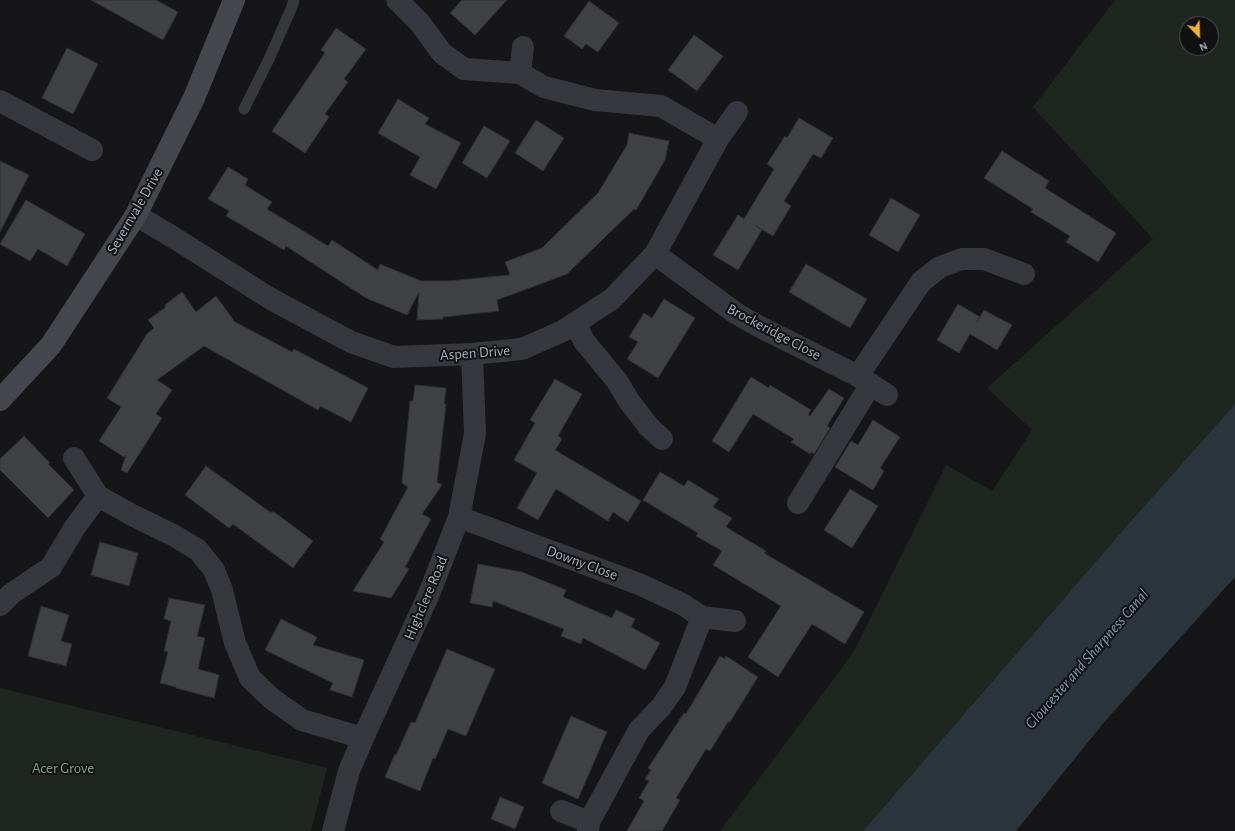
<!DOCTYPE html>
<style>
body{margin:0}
#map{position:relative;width:1235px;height:831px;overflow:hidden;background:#161618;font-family:"Alegreya Sans",sans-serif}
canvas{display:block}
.north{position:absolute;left:1179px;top:16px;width:40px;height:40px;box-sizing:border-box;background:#111113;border:1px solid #4d4f55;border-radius:50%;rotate:157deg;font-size:11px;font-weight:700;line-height:16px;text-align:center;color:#a8adb8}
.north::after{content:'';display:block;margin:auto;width:14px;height:18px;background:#f2b134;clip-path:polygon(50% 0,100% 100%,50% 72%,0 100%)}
</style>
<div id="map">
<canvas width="1235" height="831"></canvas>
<div class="north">N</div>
</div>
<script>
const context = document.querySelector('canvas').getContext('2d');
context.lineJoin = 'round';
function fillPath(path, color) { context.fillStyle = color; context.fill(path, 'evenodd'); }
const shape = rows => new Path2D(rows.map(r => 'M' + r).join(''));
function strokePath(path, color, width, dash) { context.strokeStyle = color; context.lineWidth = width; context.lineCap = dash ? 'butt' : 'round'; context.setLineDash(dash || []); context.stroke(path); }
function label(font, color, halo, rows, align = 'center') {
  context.font = font + ' "Alegreya Sans",sans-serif'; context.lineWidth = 4; context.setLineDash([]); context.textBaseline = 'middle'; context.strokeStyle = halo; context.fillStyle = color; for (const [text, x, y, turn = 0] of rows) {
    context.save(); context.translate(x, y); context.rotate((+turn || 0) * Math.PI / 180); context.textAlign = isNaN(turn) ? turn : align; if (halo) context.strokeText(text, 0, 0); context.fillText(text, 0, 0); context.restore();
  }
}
fillPath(shape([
 [1115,0,1235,0,1235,404,1131,521,863,831,720,831,853,653,946,465,992,491,1032,430,987,388,1153,239,1033,107],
 [1187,24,1211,24,1211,48,1187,48],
 [0,688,327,768,311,831,0,831]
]), '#1e261f');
fillPath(shape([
 [1235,404,1235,577,1106,720,1016,831,863,831,1131,521]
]), '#2c353c');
const building = shape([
 [91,0,156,0,178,12,163,40,91,0],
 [462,0,507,0,475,35,450,13,462,0],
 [589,1,619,23,598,52,586,44,582,49,564,36,589,1],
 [336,28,366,49,344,79,348,82,325,114,329,117,305,153,272,131,325,53,321,50,336,28],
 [694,35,723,56,697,91,668,70,694,35],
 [67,48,98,64,73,114,42,98,67,48],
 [398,99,429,118,425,124,461,143,436,189,410,175,420,157,378,133,398,99],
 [799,118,833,138,821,158,813,154,784,201,791,206,773,236,756,226,762,230,738,270,713,255,738,215,744,219,774,169,767,164,785,136,787,138,799,118],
 [536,120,564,138,543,171,515,153,536,120],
 [484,126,510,141,487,178,462,163,484,126],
 [629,133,669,141,665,160,636,210,634,209,567,274,497,300,499,311,443,317,443,319,417,320,419,292,407,315,366,298,286,246,284,250,226,216,229,211,208,199,228,167,248,179,245,185,272,202,267,209,328,246,332,240,378,270,380,264,421,281,447,281,510,275,505,262,542,248,598,193,627,145,629,133],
 [1002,151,1049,181,1045,188,1116,233,1098,262,1066,242,1070,236,1031,212,1033,209,984,178,1002,151],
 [0,161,29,175,0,232,0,161],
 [891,198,920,215,898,252,869,235,891,198],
 [26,200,85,234,67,266,38,249,30,261,0,244,26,200],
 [806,264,867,299,850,328,789,292,806,264],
 [182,292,196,312,216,296,235,322,292,352,294,349,368,388,351,422,320,406,318,410,204,346,157,380,172,390,156,414,162,418,127,473,121,470,126,455,124,457,99,441,121,407,107,398,147,334,154,328,148,320,166,307,165,305,182,292],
 [664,299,695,318,658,378,627,359,638,342,629,337,644,313,652,318,664,299],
 [958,304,980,317,976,323,984,310,1012,325,997,350,970,334,959,353,937,340,958,304],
 [751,377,769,388,770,385,811,410,808,415,810,416,829,389,844,398,827,426,830,428,814,454,811,452,810,454,791,442,794,439,753,414,729,452,712,441,751,377],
 [555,379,582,394,558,436,562,439,555,450,641,501,628,522,613,512,608,521,556,489,538,520,517,508,537,473,514,460,535,423,530,420,555,379],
 [415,385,446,388,444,404,446,404,437,482,442,485,422,514,431,519,405,567,409,569,391,598,353,591,384,542,380,539,408,487,402,483,410,401,413,401,415,385],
 [873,420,900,437,880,468,884,471,873,490,835,467,851,441,858,445,873,420],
 [24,436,50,463,48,464,74,490,48,518,0,470,0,459,24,436],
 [206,466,270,512,274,512,313,541,293,568,233,524,229,528,185,495,206,466],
 [660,472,684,486,688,480,719,499,713,507,732,518,726,527,766,551,764,553,864,612,845,644,812,624,778,677,748,657,781,606,713,565,722,551,696,536,698,533,643,500,660,472],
 [850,489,878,506,852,548,824,530,850,489],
 [100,542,138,553,129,586,91,575,100,542],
 [478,564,522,572,566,590,563,597,612,618,616,610,635,619,631,627,660,643,645,670,583,638,581,644,561,636,564,629,493,601,492,607,470,603,478,564],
 [169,598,205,605,197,636,205,638,198,669,219,675,214,698,176,688,176,687,160,683,168,652,164,651,171,621,164,619,169,598],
 [41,606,69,615,61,641,72,644,66,666,28,656,41,606],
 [281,619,317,637,313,645,364,660,352,697,330,690,333,683,265,650,281,619],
 [447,649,495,669,466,736,448,729,435,759,433,758,420,791,385,777,395,754,396,755,411,722,415,723,447,649],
 [720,656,725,659,726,656,758,677,730,722,728,722,710,751,706,749,676,798,680,800,662,831,627,831,644,801,639,798,649,781,645,779,651,770,648,768,684,713,686,714,720,656],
 [571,716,607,732,578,799,542,783,571,716],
 [500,797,524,807,515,829,491,819,500,797]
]);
fillPath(building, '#404145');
strokePath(building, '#303034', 1);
strokePath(shape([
 [244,109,269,59,291,9,294,0]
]), '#37383d', 11);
strokePath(shape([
 [397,0,420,23,442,53,464,69,520,73,544,87,595,100,661,106,718,139],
 [520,73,523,47],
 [0,101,92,150],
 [136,215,176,239,271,299,351,342,394,357,472,354,522,349,563,331,612,299,655,254,718,139,737,112],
 [655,254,737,314,760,327,858,376,887,395],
 [575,323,584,341,617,381,629,401,649,427,662,439],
 [858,376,921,282,940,267,962,259,984,259,1024,274],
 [74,458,98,496,134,516,173,535,198,550,214,570,222,590,235,643,250,678,272,699,302,720,363,738],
 [798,503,871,384],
 [459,517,639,584,682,604,702,617,735,621],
 [0,605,11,594,51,567,75,527,98,496],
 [561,811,589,822],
 [333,831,349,771,363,738,429,594,459,517,475,434,472,354],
 [588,831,589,822,639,730,661,707,675,687,702,617]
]), '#37383d', 22);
strokePath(shape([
 [0,400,51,345,136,215,194,98,234,0]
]), '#45474d', 22);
label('15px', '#a8adb8', '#111113', [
 ["Severnvale Drive",135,211,-60],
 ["Brockeridge Close",774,332,28],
 ["Aspen Drive",475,353,-4],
 ["Downy Close",582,563,20],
 ["Highclere Road",426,598,-67]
]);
label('15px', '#7fa381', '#111113', [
 ["Acer Grove",63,768]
]);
label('italic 16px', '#7f9bb3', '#111113', [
 ["Gloucester and Sharpness Canal",1087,659,-49]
]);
</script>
